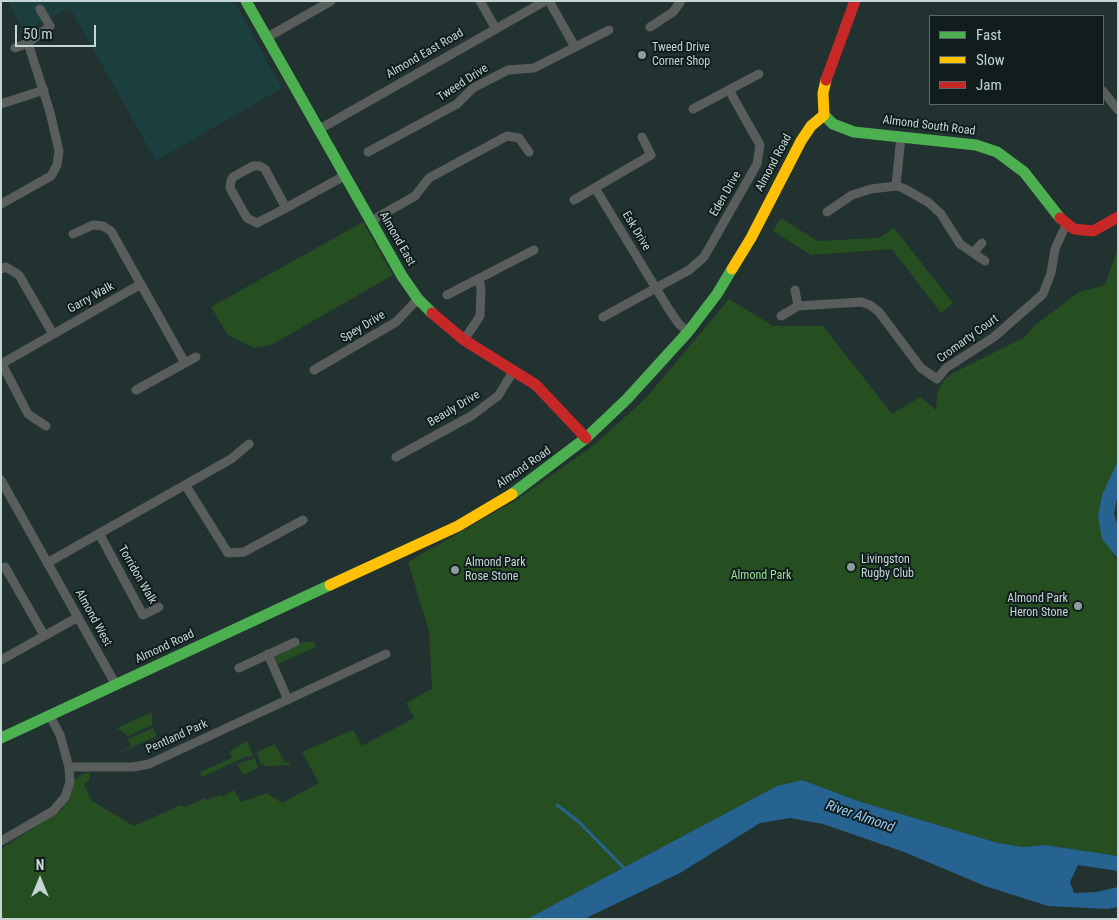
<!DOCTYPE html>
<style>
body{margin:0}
#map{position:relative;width:1119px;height:920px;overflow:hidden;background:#213231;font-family:"Roboto Condensed",sans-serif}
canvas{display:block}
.frame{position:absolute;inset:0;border:2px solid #c6d6d5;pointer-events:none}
.legend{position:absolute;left:929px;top:15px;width:175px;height:90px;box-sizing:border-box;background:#101d1c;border:1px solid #596766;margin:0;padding:6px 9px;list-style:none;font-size:15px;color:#c6d6d5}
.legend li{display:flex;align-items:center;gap:10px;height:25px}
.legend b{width:25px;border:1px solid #596766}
.north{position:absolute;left:15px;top:855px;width:50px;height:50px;-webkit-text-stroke:4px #101d1c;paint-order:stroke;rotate:0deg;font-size:14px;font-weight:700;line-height:20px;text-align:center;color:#c6d6d5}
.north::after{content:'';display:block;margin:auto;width:18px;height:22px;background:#c6d6d5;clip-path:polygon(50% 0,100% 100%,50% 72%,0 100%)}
.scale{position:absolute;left:15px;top:25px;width:81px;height:22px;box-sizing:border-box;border:2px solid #c6d6d5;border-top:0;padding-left:6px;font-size:15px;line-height:18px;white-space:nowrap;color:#c6d6d5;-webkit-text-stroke:4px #101d1c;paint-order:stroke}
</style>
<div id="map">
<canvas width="1119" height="920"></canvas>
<div class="frame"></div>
<ul class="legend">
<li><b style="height:6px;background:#4caf50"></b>Fast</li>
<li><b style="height:6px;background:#ffc107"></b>Slow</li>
<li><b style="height:6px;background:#c62828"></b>Jam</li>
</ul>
<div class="north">N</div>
<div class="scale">50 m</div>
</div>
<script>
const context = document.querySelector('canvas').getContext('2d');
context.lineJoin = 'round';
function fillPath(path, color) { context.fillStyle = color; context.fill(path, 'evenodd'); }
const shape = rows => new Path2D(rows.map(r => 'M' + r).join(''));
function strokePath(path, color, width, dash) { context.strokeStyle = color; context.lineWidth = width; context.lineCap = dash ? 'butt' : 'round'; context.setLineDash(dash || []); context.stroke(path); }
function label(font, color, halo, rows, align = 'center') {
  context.font = font + ' "Roboto Condensed",sans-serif'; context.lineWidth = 4; context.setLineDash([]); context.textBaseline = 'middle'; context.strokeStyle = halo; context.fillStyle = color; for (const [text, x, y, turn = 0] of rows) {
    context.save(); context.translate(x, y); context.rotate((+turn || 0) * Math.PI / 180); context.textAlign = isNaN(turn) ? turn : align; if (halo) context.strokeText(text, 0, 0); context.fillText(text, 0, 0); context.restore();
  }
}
fillPath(shape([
 [7,1,234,1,282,88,156,161,70,8,24,31]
]), '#1a3f3e');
fillPath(shape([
 [781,218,817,241,879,238,894,228,953,303,941,313,892,249,811,255,773,231],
 [363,222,393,275,271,345,254,348,228,335,211,307],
 [1118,248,1118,460,1102,495,1098,516,1114,557,1118,559,1118,856,1045,845,1023,847,998,843,861,802,802,780,777,786,527,919,1,919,1,849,62,810,75,780,82,774,90,772,89,781,84,784,92,801,134,826,181,805,185,807,205,798,207,800,220,795,222,797,234,790,241,802,267,793,282,803,319,783,302,752,353,730,362,746,414,718,406,703,432,689,429,631,408,562,518,499,594,445,646,398,729,299,773,326,823,326,892,414,920,397,936,410,937,394,943,381,953,373,1025,337,1034,326,1079,292,1105,285],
 [313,641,316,647,278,664,274,655,299,643],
 [152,712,152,725,128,736,117,728],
 [153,728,157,736,116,754,131,746,128,739],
 [247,741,253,756,245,757,202,777,200,772,232,758,229,752],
 [275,744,285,763,290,761,289,765,266,766,260,763,257,752],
 [255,758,258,768,243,775,237,764]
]), '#264f21');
fillPath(shape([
 [1118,460,1118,493,1114,514,1118,526,1118,559,1102,539,1098,516,1102,495],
 [802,780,861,802,998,843,1023,847,1045,845,1118,856,1118,871,1078,865,1070,882,1074,893,1096,892,1118,887,1118,907,1108,909,1048,906,985,886,904,852,823,824,790,818,760,823,680,873,584,919,527,919,777,786]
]), '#276391');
strokePath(shape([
 [557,805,579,822,626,870]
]), '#276391', 3);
strokePath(shape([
 [480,1,496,29],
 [549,1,575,47],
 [650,27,673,12,681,1],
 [266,38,331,1],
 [28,43,50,26,40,9],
 [1103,91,1118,110],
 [1,104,44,90],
 [693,109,759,74],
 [318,130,545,1],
 [368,152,457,104,473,88,508,70,534,68,609,30],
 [896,186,901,136],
 [595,188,668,308,679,324,688,332],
 [574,200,651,155,642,137],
 [1,204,51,176,57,165,59,151,50,112,28,43,15,48],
 [286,208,265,169,260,166,253,166,233,177,231,181,230,188,247,218,257,223,286,208,344,176],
 [827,212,852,195,871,189,896,186,903,188,928,202,941,214,960,244,985,261],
 [371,221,415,196,429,178,507,136,519,138,529,152],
 [73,234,93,225,103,226,111,231,185,363,136,390],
 [973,253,982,243],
 [1,269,6,267,19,275,53,334],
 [795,290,798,306],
 [447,295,534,250],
 [781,316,798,306,861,302,870,305,879,312,921,368,937,379,946,368,994,337,1043,294,1051,273,1055,249,1066,225],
 [603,317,689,270,704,257,757,164,760,145,729,90],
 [464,340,480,316,481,289,479,279],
 [185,363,196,357],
 [1,364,141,284],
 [2,364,28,414,46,426],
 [314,370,396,322,418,299],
 [396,457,471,416,498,396,514,370],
 [1,480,116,685],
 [186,486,228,553,244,552,303,520],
 [100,535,143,615,159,607],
 [47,563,231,459,249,444],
 [5,567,44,635],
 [268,654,288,700],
 [1,660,78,617],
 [239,668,295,642],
 [69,767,133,767,149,764,386,654],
 [1,841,53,811,65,797,70,782,69,767,60,735,50,716]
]), '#595e5d', 9);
strokePath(shape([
 [246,1,402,276,418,299,432,313],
 [824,115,833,124,854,132,976,145,997,152,1024,172,1060,218],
 [512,494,586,438,627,399,688,332,717,294,732,269],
 [1,738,330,585]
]), '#4caf50', 11);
strokePath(shape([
 [732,269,751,238,801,141,811,126,824,115,823,93,826,80],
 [330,585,458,526,512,494]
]), '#ffc107', 11);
strokePath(shape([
 [826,80,855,1],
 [1060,218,1074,229,1093,231,1118,217],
 [432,313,464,340,536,385,586,438]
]), '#c62828', 11);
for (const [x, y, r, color] of [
 [642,55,5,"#8c9d9c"],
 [851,567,5,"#8c9d9c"],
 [455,570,5,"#8c9d9c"],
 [1078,606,5,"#8c9d9c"]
]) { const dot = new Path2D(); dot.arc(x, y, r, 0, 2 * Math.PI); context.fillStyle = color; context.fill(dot); strokePath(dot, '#101d1c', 2); }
label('12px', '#c6d6d5', '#101d1c', [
 ["Tweed Drive",652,48],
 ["Corner Shop",652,62],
 ["Livingston",861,560],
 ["Rugby Club",861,574],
 ["Almond Park",465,563],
 ["Rose Stone",465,577],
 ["Almond Park",1068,599,"right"],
 ["Heron Stone",1068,613,"right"]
], 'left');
label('12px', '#c6d6d5', '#101d1c', [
 ["Almond East Road",425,54,-30],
 ["Tweed Drive",463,83,-33],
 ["Almond South Road",929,126,7],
 ["Almond Road",774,163,-62],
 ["Eden Drive",726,194,-60],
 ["Esk Drive",636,231,59],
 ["Almond East",397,239,60],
 ["Garry Walk",91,298,-29],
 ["Spey Drive",363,327,-31],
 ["Cromarty Court",968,339,-36],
 ["Beauly Drive",454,409,-31],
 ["Almond Road",524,468,-35],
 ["Torridon Walk",137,575,60],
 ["Almond West",93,618,61],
 ["Almond Road",165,647,-25],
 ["Pentland Park",177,737,-24]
]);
label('12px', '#9ce38f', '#101d1c', [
 ["Almond Park",761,576]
]);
label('italic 14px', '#99caf6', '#101d1c', [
 ["River Almond",860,817,19]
]);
</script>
